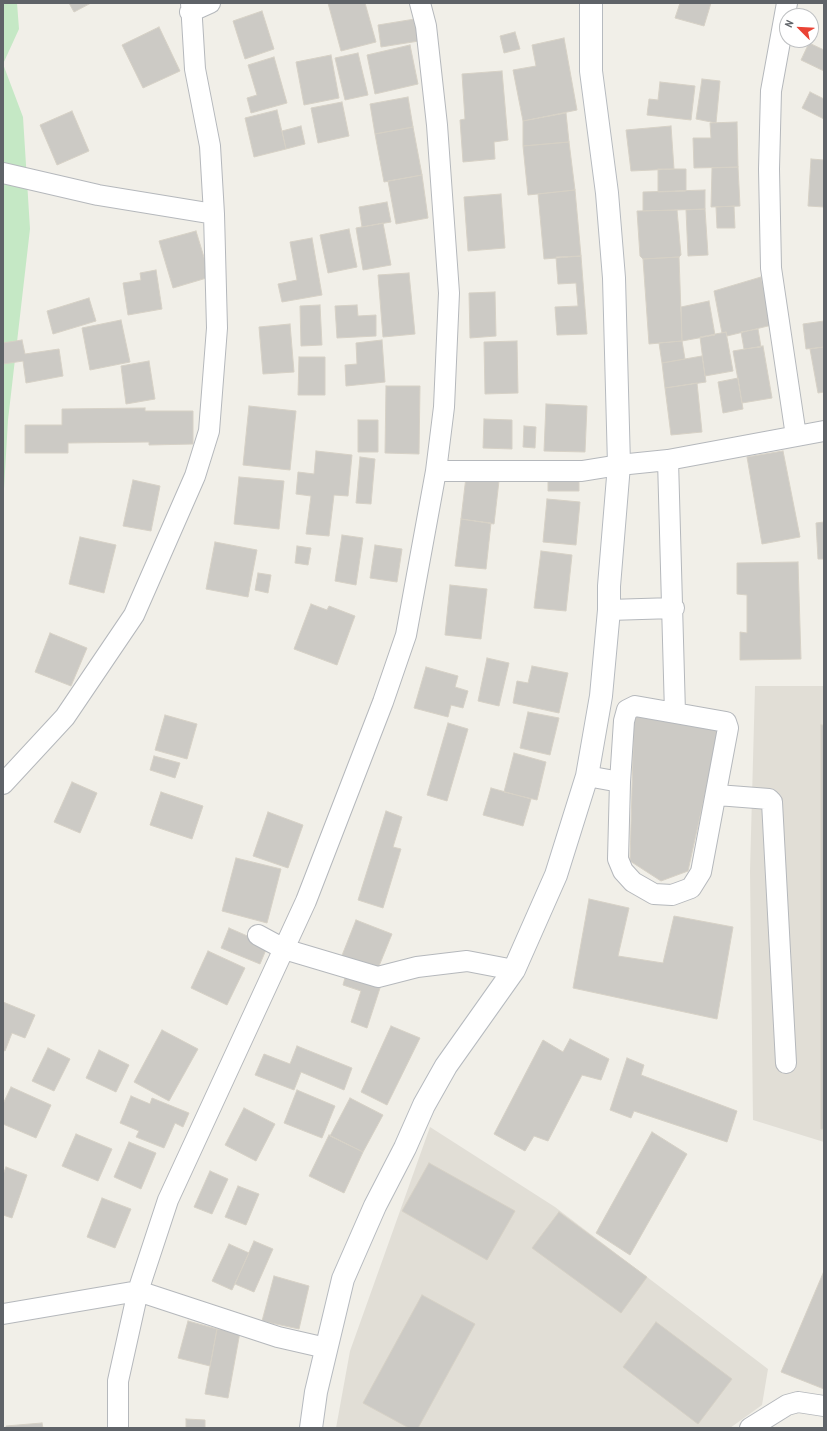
<!DOCTYPE html>
<style>
body{margin:0}
#map{position:relative;width:827px;height:1431px;overflow:hidden;background:#f1efe8;font-family:"Archivo Narrow",sans-serif}
canvas{display:block}
.frame{position:absolute;inset:0;border:4px solid #5f6368;pointer-events:none}
.north{position:absolute;left:779px;top:8px;width:40px;height:40px;box-sizing:border-box;background:#fff;border:1px solid #bfc1c3;border-radius:50%;rotate:294deg;font-size:11px;font-weight:700;line-height:16px;text-align:center;color:#5f6368}
.north::after{content:'';display:block;margin:auto;width:14px;height:18px;background:#ea4335;clip-path:polygon(50% 0,100% 100%,50% 72%,0 100%)}
</style>
<div id="map">
<canvas width="827" height="1431"></canvas>
<div class="frame"></div>
<div class="north">N</div>
</div>
<script>
const context = document.querySelector('canvas').getContext('2d');
context.lineJoin = 'round';
function fillPath(path, color) { context.fillStyle = color; context.fill(path, 'evenodd'); }
const shape = rows => new Path2D(rows.map(r => 'M' + r).join(''));
function strokePath(path, color, width, dash) { context.strokeStyle = color; context.lineWidth = width; context.lineCap = dash ? 'butt' : 'round'; context.setLineDash(dash || []); context.stroke(path); }
fillPath(shape([
 [755,686,824,686,824,1142,753,1120,750,871],
 [430,1127,555,1207,768,1369,762,1405,730,1428,336,1428,350,1351]
]), '#e1ded6');
fillPath(shape([
 [3,3,17,3,19,29,3,64,23,117,30,229,8,420,3,506]
]), '#c5e8c5');
const building = shape([
 [69,3,91,3,74,12,69,3],
 [328,3,365,3,376,42,341,51,328,3],
 [680,3,711,3,704,26,675,18,680,3],
 [262,11,274,49,245,59,233,21,262,11],
 [415,19,419,41,381,47,378,25,415,19],
 [159,27,180,71,143,88,122,45,159,27],
 [515,32,520,49,504,53,500,36,515,32],
 [564,38,577,110,523,121,513,70,536,66,532,45,564,38],
 [809,43,824,50,824,71,801,60,809,43],
 [410,45,418,84,375,94,367,55,410,45],
 [358,53,368,95,345,100,335,58,358,53],
 [331,55,339,98,304,105,296,62,331,55],
 [274,57,287,103,251,113,247,98,257,95,248,65,274,57],
 [502,71,508,140,494,142,495,159,463,162,460,120,465,119,462,74,502,71],
 [702,79,720,81,716,123,696,119,702,79],
 [660,82,695,86,691,120,647,115,649,99,658,100,660,82],
 [810,92,824,99,824,119,802,108,810,92],
 [408,97,413,127,375,134,370,104,408,97],
 [342,102,349,136,318,143,311,108,342,102],
 [277,110,286,149,254,157,245,118,277,110],
 [72,111,89,151,57,165,40,125,72,111],
 [566,113,569,142,523,146,523,121,566,113],
 [737,122,738,167,694,168,693,138,711,138,710,123,737,122],
 [301,126,305,144,286,149,282,131,301,126],
 [671,126,674,169,631,171,626,130,671,126],
 [413,127,422,175,384,182,375,134,413,127],
 [569,142,575,190,528,195,523,146,569,142],
 [811,159,824,160,824,207,808,206,811,159],
 [738,167,740,206,711,207,712,168,738,167],
 [658,169,686,169,686,191,658,192,658,169],
 [422,175,428,218,396,224,388,181,422,175],
 [575,190,581,256,544,259,538,194,575,190],
 [705,190,705,209,643,211,643,192,705,190],
 [501,194,505,248,468,251,464,197,501,194],
 [387,202,391,222,362,227,359,207,387,202],
 [734,206,735,228,717,228,716,207,734,206],
 [705,209,708,255,688,256,686,210,705,209],
 [677,210,681,255,679,257,643,259,640,256,637,211,677,210],
 [383,223,391,265,363,270,356,228,383,223],
 [349,229,357,267,328,273,320,235,349,229],
 [196,231,210,277,173,288,159,241,196,231],
 [312,238,322,295,282,302,278,284,297,280,290,242,312,238],
 [581,256,587,334,557,335,555,307,578,306,576,283,558,284,556,257,581,256],
 [679,257,682,341,649,344,643,259,679,257],
 [156,270,162,309,128,315,123,283,141,280,140,273,156,270],
 [409,273,415,334,383,337,378,275,409,273],
 [761,277,772,325,727,336,726,332,722,333,714,291,761,277],
 [495,292,496,336,470,338,469,293,495,292],
 [89,298,96,321,53,334,47,311,89,298],
 [709,301,715,335,682,341,681,307,709,301],
 [320,305,322,345,301,346,300,306,320,305],
 [357,305,358,316,376,315,376,336,337,338,335,306,357,305],
 [121,320,130,362,90,370,82,328,121,320],
 [824,321,824,347,806,349,803,324,824,321],
 [290,324,294,372,263,374,259,327,290,324],
 [758,329,761,347,744,349,741,332,758,329],
 [726,332,733,371,705,376,700,337,726,332],
 [22,340,25,354,59,349,63,376,26,383,23,361,3,364,3,343,22,340],
 [382,340,385,382,346,386,345,365,357,364,356,343,382,340],
 [517,341,518,393,485,394,484,342,517,341],
 [682,341,685,359,662,363,659,343,682,341],
 [763,346,772,398,742,403,733,351,763,346],
 [824,347,824,392,818,393,810,349,824,347],
 [702,356,706,382,665,388,662,363,702,356],
 [299,357,325,357,325,395,298,395,299,357],
 [149,361,155,399,126,404,121,366,149,361],
 [738,378,743,409,723,413,718,382,738,378],
 [697,383,702,432,671,435,665,388,697,383],
 [386,386,420,386,419,454,385,453,386,386],
 [546,404,587,406,585,452,544,451,546,404],
 [249,406,296,411,290,470,243,465,249,406],
 [145,408,145,411,193,411,193,444,149,445,149,442,68,443,68,453,25,453,25,425,62,425,62,409,145,408],
 [484,419,512,420,512,449,483,448,484,419],
 [358,420,378,420,378,452,358,452,358,420],
 [524,426,536,427,535,448,523,447,524,426],
 [316,451,352,455,348,496,334,495,329,536,306,534,311,496,296,494,298,472,314,474,316,451],
 [783,451,800,537,762,544,747,457,783,451],
 [360,457,375,459,371,504,356,503,360,457],
 [548,476,579,476,579,491,548,491,548,476],
 [239,477,284,481,279,529,234,524,239,477],
 [466,477,499,481,494,524,461,519,466,477],
 [133,480,160,486,151,531,123,526,133,480],
 [547,499,580,502,576,545,543,542,547,499],
 [461,519,491,523,486,569,455,566,461,519],
 [824,522,824,559,818,559,816,523,824,522],
 [342,535,363,538,356,585,335,581,342,535],
 [80,537,116,545,104,593,69,584,80,537],
 [215,542,257,550,248,597,206,589,215,542],
 [375,545,402,549,397,582,370,578,375,545],
 [297,546,311,548,308,565,295,563,297,546],
 [541,551,572,555,566,611,534,608,541,551],
 [798,562,801,659,740,660,740,632,747,633,747,595,737,594,737,563,798,562],
 [258,573,271,575,268,593,255,590,258,573],
 [450,585,487,589,481,639,445,635,450,585],
 [311,604,327,610,329,606,355,616,337,665,294,649,311,604],
 [50,633,87,648,71,686,35,672,50,633],
 [487,658,509,663,499,706,478,701,487,658],
 [532,666,568,673,559,713,513,703,517,681,528,683,532,666],
 [426,667,458,676,455,687,468,691,463,708,451,705,448,717,414,708,426,667],
 [528,712,559,718,550,755,520,748,528,712],
 [165,715,197,724,187,759,155,750,165,715],
 [634,716,719,730,688,871,661,881,630,861,634,716],
 [448,723,468,729,447,801,427,795,448,723],
 [821,725,824,725,824,1129,821,1129,821,725],
 [514,753,546,762,537,800,504,792,514,753],
 [154,756,180,763,175,778,150,770,154,756],
 [72,782,97,793,80,833,54,822,72,782],
 [491,788,531,799,523,826,483,815,491,788],
 [161,792,203,806,192,839,150,825,161,792],
 [386,811,402,817,393,847,401,849,383,908,358,900,386,811],
 [268,812,303,825,288,868,253,856,268,812],
 [236,858,281,869,267,923,222,911,236,858],
 [589,899,629,908,618,956,663,963,674,916,733,927,717,1019,573,988,589,899],
 [356,920,392,934,377,971,341,958,356,920],
 [229,928,268,945,260,964,221,948,229,928],
 [208,951,245,968,227,1005,191,988,208,951],
 [346,974,381,985,367,1028,351,1022,361,991,343,985,346,974],
 [3,1002,35,1015,25,1038,12,1033,5,1051,3,1050,3,1002],
 [391,1026,420,1038,387,1105,361,1092,391,1026],
 [162,1030,198,1049,169,1101,134,1082,162,1030],
 [570,1039,609,1059,601,1080,582,1075,548,1141,534,1136,525,1151,494,1134,543,1040,563,1052,570,1039],
 [297,1046,352,1068,344,1090,301,1072,294,1090,255,1075,264,1054,290,1064,297,1046],
 [48,1048,70,1059,54,1091,32,1081,48,1048],
 [99,1050,129,1065,116,1092,86,1078,99,1050],
 [627,1058,644,1065,641,1075,737,1111,727,1142,634,1111,631,1118,610,1110,627,1058],
 [11,1087,51,1105,36,1138,3,1124,3,1104,11,1087],
 [297,1090,335,1106,322,1138,284,1123,297,1090],
 [131,1096,150,1104,152,1098,189,1113,183,1127,175,1123,164,1148,136,1137,139,1131,120,1123,131,1096],
 [350,1098,383,1115,363,1152,330,1136,350,1098],
 [244,1108,275,1124,256,1161,225,1145,244,1108],
 [652,1132,687,1154,630,1255,596,1233,652,1132],
 [76,1134,112,1149,98,1181,62,1166,76,1134],
 [329,1135,363,1152,344,1193,309,1176,329,1135],
 [129,1142,156,1153,141,1189,114,1177,129,1142],
 [429,1163,515,1211,487,1260,402,1211,429,1163],
 [6,1167,27,1175,12,1218,3,1215,3,1175,6,1167],
 [210,1171,228,1179,212,1214,194,1207,210,1171],
 [238,1186,259,1194,246,1225,225,1217,238,1186],
 [102,1198,131,1209,115,1248,87,1237,102,1198],
 [559,1212,647,1277,621,1313,532,1248,559,1212],
 [254,1241,273,1249,254,1292,235,1284,254,1241],
 [229,1244,249,1253,232,1290,212,1281,229,1244],
 [824,1271,824,1389,781,1372,824,1271],
 [274,1276,309,1286,299,1329,262,1321,274,1276],
 [422,1295,475,1324,418,1428,409,1428,363,1403,422,1295],
 [188,1321,217,1329,210,1366,178,1358,188,1321],
 [656,1322,732,1379,698,1424,623,1367,656,1322],
 [217,1329,240,1332,228,1398,205,1394,217,1329],
 [186,1419,205,1420,205,1428,186,1428,186,1419],
 [42,1423,43,1428,6,1428,6,1426,42,1423]
]);
fillPath(building, '#cccac5');
strokePath(building, '#d6d1c6', 1);
const minor = shape([
 [787,3,771,91,769,169,771,268,796,436],
 [190,12,210,3],
 [3,173,98,195,214,214],
 [668,460,675,713,635,706,627,710,624,721,620,782,618,859,623,871,633,882,654,894,672,895,691,888,701,872,728,728,726,722,675,713],
 [436,471,582,471,619,465,668,460,824,431],
 [609,610,674,608],
 [587,776,620,782],
 [3,784,65,717,134,615,195,476,209,431,217,328,214,214,210,146,195,69,191,3],
 [717,795,769,799,772,802,786,1063],
 [258,935,284,949,378,977,417,967,467,961,514,970],
 [3,1314,138,1291,278,1337,326,1348],
 [118,1428,118,1381,138,1291,168,1200,306,901,383,702,406,635,436,471,444,407,449,293,437,125,426,26,420,3],
 [750,1428,787,1405,798,1402,824,1406]
]);
const secondary = shape([
 [311,1428,316,1392,343,1279,375,1206,405,1148,424,1105,446,1066,514,970,556,875,587,776,601,696,609,610,609,586,619,465,614,278,607,193,591,71,591,3]
]);
strokePath(minor, '#b5b8bc', 22);
strokePath(secondary, '#b6babf', 24);
strokePath(minor, '#fff', 20);
strokePath(secondary, '#fff', 22);
</script>
